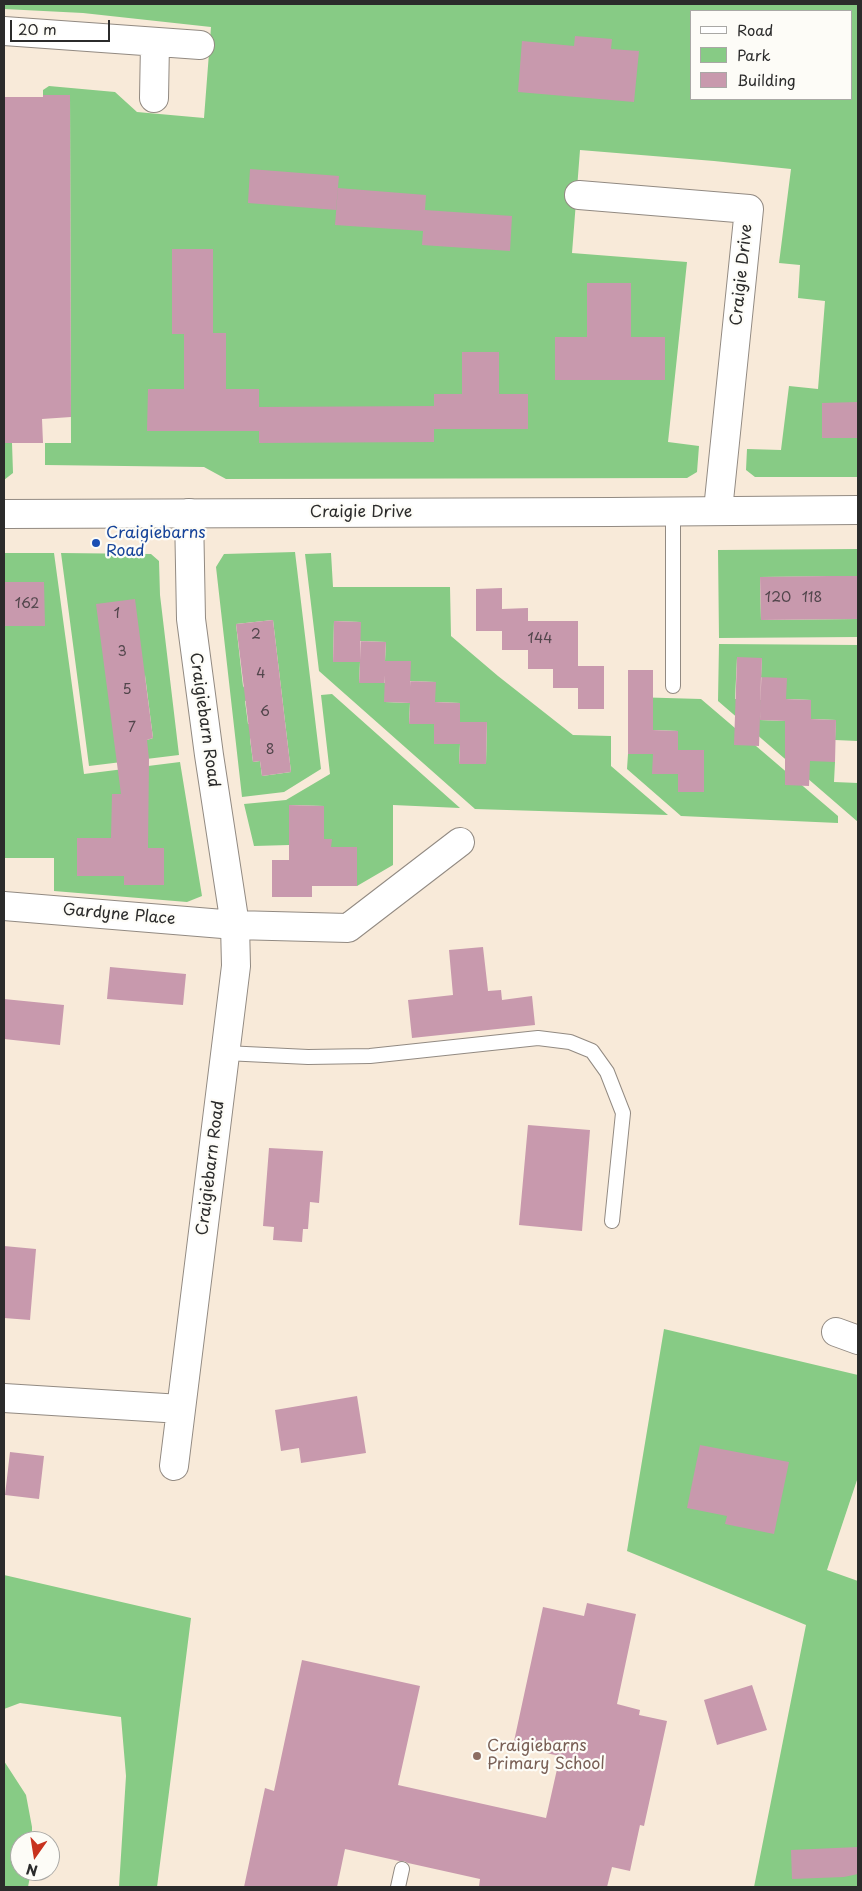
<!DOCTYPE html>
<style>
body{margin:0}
#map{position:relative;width:862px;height:1891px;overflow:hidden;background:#f8ead9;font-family:"Playpen Sans",sans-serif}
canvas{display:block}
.frame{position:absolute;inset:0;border:5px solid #2b2b2b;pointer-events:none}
.legend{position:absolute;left:690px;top:10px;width:162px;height:90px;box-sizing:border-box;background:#fdfcf7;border:1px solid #a9a8a5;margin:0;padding:6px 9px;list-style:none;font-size:15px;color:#2b2b2b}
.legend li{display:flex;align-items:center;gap:10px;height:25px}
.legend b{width:25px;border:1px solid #a9a8a5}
.north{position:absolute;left:10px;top:1831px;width:50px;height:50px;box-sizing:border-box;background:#fdfcf7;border:1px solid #a9a8a5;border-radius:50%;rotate:193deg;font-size:14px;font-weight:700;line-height:20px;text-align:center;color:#2b2b2b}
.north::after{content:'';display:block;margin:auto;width:18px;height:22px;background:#c8321e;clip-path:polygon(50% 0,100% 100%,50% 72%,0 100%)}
.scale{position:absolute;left:10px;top:20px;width:100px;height:22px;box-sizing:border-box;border:2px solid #2b2b2b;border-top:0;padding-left:6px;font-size:15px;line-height:18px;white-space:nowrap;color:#2b2b2b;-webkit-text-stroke:4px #fdfcf7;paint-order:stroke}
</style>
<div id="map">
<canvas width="862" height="1891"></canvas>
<div class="frame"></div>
<ul class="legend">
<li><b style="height:6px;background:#fff"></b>Road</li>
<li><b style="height:14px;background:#87cb85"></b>Park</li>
<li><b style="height:14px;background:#c899ad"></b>Building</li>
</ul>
<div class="north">N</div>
<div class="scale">20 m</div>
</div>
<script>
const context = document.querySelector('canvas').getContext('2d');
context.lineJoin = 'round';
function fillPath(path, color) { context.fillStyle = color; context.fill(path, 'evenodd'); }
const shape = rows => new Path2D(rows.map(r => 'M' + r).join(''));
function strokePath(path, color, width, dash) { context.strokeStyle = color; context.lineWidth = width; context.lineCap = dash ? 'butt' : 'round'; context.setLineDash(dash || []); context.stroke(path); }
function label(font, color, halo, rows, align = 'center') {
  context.font = font + ' "Playpen Sans",sans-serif'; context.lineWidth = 4.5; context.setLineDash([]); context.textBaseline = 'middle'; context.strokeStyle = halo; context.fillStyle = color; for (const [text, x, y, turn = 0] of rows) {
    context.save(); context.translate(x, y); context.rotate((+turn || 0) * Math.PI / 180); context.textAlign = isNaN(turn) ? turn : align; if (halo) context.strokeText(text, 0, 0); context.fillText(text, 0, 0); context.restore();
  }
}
fillPath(shape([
 [4,4,858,4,858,477,755,477,746,470,747,449,781,450,789,386,818,389,825,301,798,298,800,265,779,263,791,169,714,161,580,150,572,253,687,262,668,442,699,446,697,472,687,478,226,479,204,467,45,465,45,443,71,443,70,95,43,95,43,90,49,86,115,92,137,112,204,118,211,27,83,13,4,9],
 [691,11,851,11,851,99,691,99],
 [4,443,12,443,13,473,4,480],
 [858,549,858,576,760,577,761,620,858,619,858,637,719,638,718,550],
 [295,552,321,769,284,792,242,797,216,567,224,554],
 [273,620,291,772,262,776,260,761,253,762,250,739,255,723,248,724,245,701,252,699,243,686,236,624],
 [4,553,54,553,84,774,180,762,202,896,187,902,54,891,54,858,4,858],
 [61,553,151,554,159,561,160,595,179,755,89,766],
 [145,675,153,738,147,740],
 [331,553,333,587,450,587,451,636,498,676,573,735,611,736,611,766,668,815,475,809,319,671,305,554],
 [334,621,360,622,360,641,386,642,385,661,410,661,410,681,435,682,435,702,460,703,460,722,487,722,486,764,459,764,460,744,434,743,434,724,409,723,410,703,385,702,385,683,359,683,360,662,333,662],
 [719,644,858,645,858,741,835,740,836,720,811,719,811,700,786,699,761,677,762,658,737,658,735,699,761,700,760,720,785,721,835,762,834,782,858,783,858,822,718,701],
 [332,694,460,808,393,805,393,865,357,886,357,847,331,847,331,839,324,839,324,806,289,805,289,845,254,846,244,804,286,800,330,774,321,695],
 [632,697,701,699,838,816,838,823,681,816,627,769,628,754,653,754,653,774,678,774,678,792,704,792,704,750,678,750,678,731,653,730,653,712,628,711],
 [664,1329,858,1375,858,1477,827,1570,858,1581,858,1887,754,1887,806,1625,627,1551],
 [4,1575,191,1618,157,1887,119,1887,126,1776,121,1717,20,1703,4,1709],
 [4,1761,26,1795,32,1827,32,1841,20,1841,20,1871,31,1871,28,1887,4,1887]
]), '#87cb85');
fillPath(shape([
 [575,36,612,39,611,49,639,51,634,102,518,92,522,41,574,46],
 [43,95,70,95,71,417,42,419,43,443,4,443,4,97,43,97],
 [250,169,339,176,336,210,248,203],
 [338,188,426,195,425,210,512,216,510,251,422,245,423,231,335,225],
 [172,249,213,249,213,333,226,333,226,389,259,389,259,407,434,406,434,394,462,394,462,352,499,352,499,394,528,394,528,429,434,429,434,427,434,442,259,443,259,431,147,431,148,389,184,389,184,334,172,334],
 [587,283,631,283,631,337,665,337,665,380,555,380,555,337,587,337],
 [858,402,858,438,822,438,822,403],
 [829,576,858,576,858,619,761,620,760,577],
 [4,582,44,582,45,626,4,626],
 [502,588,502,609,528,608,528,621,578,621,578,666,604,666,604,709,578,709,578,688,553,688,553,669,528,669,528,650,502,650,502,631,476,631,476,589],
 [135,599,153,738,147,740,149,759,148,848,164,848,164,885,124,885,124,876,77,876,77,838,111,838,112,794,121,794,96,604],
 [273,620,291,772,262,776,260,761,253,762,236,624],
 [334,621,361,622,360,660,360,641,386,642,385,661,411,661,410,687,410,681,436,682,435,702,460,703,460,722,487,722,486,764,459,764,460,744,434,744,434,724,409,724,410,703,384,702,385,675,385,683,359,683,360,662,333,662],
 [737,657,762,658,759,746,734,745],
 [628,670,653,670,653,736,653,730,678,731,678,767,678,750,704,750,704,792,678,792,678,774,652,774,653,754,628,754],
 [761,677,787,678,786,699,811,700,811,719,836,720,835,762,810,761,809,786,785,785,785,713,785,721,760,720],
 [289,805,324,806,324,839,332,839,331,847,357,847,357,886,312,886,312,897,272,897,272,860,289,860],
 [483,947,488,991,501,990,502,1000,532,996,535,1025,412,1038,408,1000,453,995,449,950],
 [110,967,186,974,183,1005,107,999],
 [4,999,64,1005,60,1045,4,1039],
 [528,1125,590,1130,582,1231,519,1225],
 [269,1148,323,1151,319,1203,310,1202,308,1229,303,1229,302,1242,273,1240,274,1227,263,1226],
 [4,1246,36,1249,30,1320,4,1318],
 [357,1396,366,1453,301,1463,299,1448,281,1451,275,1410],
 [700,1445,789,1462,774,1534,725,1524,727,1516,687,1508],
 [10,1452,44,1456,39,1499,5,1495],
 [587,1603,636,1614,617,1704,640,1710,639,1715,667,1721,644,1826,640,1825,630,1871,612,1867,607,1887,479,1887,480,1879,408,1863,404,1861,399,1861,345,1849,337,1887,244,1887,265,1788,274,1791,302,1660,420,1686,398,1785,546,1818,560,1756,513,1746,543,1607,584,1616],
 [752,1685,767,1730,717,1745,704,1700],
 [858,1847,858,1874,844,1877,792,1879,791,1850]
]), '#c899ad');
const lane = shape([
 [673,511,673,686],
 [225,1053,308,1057,370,1056,538,1038,570,1042,592,1051,607,1072,623,1113,612,1221],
 [398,1887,402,1869]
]);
const street = shape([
 [4,31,200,45],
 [154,98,155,43],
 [579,195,749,209,718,510],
 [4,906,235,925,348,928,460,842],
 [836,1332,858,1340],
 [4,1398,181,1409],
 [174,1466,236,966,235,925,209,755,191,619,189,513]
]);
const secondary = shape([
 [4,514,611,512,858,510]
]);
strokePath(lane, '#928a82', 16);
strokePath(street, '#928a82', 30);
strokePath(secondary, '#928a82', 30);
strokePath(lane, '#fff', 14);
strokePath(street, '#fff', 28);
strokePath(secondary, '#fff', 28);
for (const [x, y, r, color] of [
 [96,543,5,"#1a4fb4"],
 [477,1756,5,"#8d6e63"]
]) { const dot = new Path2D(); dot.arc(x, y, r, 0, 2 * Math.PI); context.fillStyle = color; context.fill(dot); strokePath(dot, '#fdfcf7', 2); }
label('14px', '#52464c', null, [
 ["120",778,598],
 ["118",812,598],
 ["162",27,604],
 ["1",117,614],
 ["2",256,635],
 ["144",540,639],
 ["3",122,652],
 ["4",261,674],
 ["5",127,690],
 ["6",265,712],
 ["7",132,728],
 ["8",270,750]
]);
label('16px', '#2b2b2b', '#fdfcf7', [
 ["Craigie Drive",742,275,-84],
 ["Craigie Drive",361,513],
 ["Craigiebarn Road",204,720,82],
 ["Gardyne Place",119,915,5],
 ["Craigiebarn Road",211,1168,-83]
]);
label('16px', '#164399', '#fdfcf7', [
 ["Craigiebarns",106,534],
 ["Road",106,552]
], 'left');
label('16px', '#785e54', '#fdfcf7', [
 ["Craigiebarns",487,1747],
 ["Primary School",487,1765]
], 'left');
</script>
